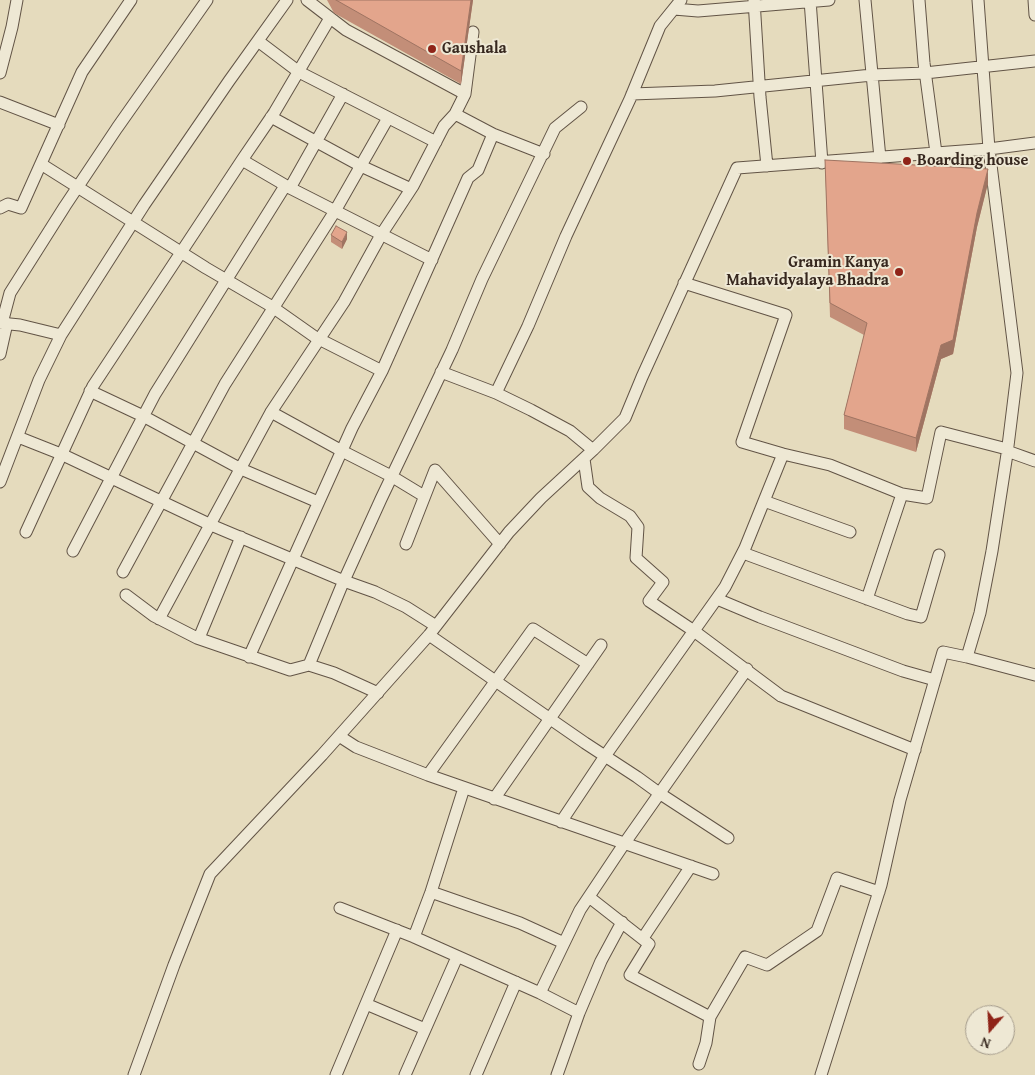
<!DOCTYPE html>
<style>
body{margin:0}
#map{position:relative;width:1035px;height:1075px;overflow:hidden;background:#e5dbbd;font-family:"Gentium Book Plus",serif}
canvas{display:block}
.north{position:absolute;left:965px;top:1005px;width:50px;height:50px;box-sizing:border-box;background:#eee8d4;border:1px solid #a49b8b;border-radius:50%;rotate:199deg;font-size:14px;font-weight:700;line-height:20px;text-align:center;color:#36271e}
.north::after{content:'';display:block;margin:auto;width:18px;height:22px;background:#8f2418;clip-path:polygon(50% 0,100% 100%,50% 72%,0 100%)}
</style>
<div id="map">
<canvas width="1035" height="1075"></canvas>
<div class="north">N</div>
</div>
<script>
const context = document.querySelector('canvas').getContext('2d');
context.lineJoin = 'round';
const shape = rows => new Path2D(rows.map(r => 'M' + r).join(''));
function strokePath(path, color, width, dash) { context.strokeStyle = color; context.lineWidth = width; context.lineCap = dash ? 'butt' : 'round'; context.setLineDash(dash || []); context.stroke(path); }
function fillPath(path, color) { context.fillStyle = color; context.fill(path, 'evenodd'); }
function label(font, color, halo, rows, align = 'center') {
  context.font = font + ' "Gentium Book Plus",serif'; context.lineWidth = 4; context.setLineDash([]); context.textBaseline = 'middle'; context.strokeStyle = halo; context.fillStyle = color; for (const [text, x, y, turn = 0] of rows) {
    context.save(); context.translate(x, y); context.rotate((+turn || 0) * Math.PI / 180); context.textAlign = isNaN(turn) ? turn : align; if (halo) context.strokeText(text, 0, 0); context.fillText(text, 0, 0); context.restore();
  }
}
const minor = shape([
 [307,0,346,30,465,94],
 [754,0,760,97,767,166],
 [810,0,822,163],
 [865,0,880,158],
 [919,0,924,63,936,153],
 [1034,0,1035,15],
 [674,9,698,11,829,0],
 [258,41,299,72,436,142],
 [0,73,12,27,17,0],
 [632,94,715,91,872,75,925,73,1035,61],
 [0,102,59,125],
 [455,114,493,134,544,154],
 [271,117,361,166,411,189],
 [242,160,290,188,432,260],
 [41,164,206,268,271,306,315,337,382,371],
 [290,188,343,94],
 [0,208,8,204,21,208,82,72,131,0],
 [684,283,786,315,742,442,783,454,830,465,902,494,927,498,941,432,1007,449],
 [0,323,20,325,61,335],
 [2,323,10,293,65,206,117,128,207,0],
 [0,354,7,323],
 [441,372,496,393,531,410,570,431,593,450],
 [90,391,143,416,241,469,318,502],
 [496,393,528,326,566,236,630,99,660,26,681,0],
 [271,412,342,451,391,476,424,496],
 [18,437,61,454,211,525,344,581,375,592,406,607,436,626],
 [1007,451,1035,461],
 [584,459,588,487,600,498,630,516,638,527,636,558,663,582,649,601,694,631,781,696,915,750],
 [0,482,39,380,61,335,144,205,229,81,287,0],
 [764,501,850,532],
 [26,532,93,386,242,160,274,113,330,18],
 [406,544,435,470,500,544],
 [73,551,155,394,285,186],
 [743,553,908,614,921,617,939,555],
 [123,572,225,384,335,211,388,118],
 [126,595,154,616,197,638,290,670,309,665,334,673,378,693],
 [717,599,760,617,903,671,935,680],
 [867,599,902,494],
 [159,619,271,412,344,302,381,235,413,186,444,126,455,114,465,94,473,32],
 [429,635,585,743,637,777,659,793,728,838],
 [199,638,241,537],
 [249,657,352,428,382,371,468,178,478,170,493,134],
 [967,657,1035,675],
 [309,665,342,585,381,499,452,350,482,279,555,128,581,107],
 [339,736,356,747,428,775,713,874],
 [428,775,533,629,588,664],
 [494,799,601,645],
 [561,822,605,756,725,587,745,548,783,454],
 [431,892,520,923,564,943],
 [589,897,649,944,630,975,710,1017,706,1043,699,1064],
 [340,908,414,937,540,993,579,1013],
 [414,937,431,892,464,788],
 [643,938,691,866],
 [540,993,580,910,624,844,747,669],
 [366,1004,425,1029],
 [710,1017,745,957,767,965,817,931,837,878,879,892],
 [134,1075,174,965,210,874,322,755,429,635,509,532,541,498,593,450,625,418,642,377,737,168,989,149,1035,143],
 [336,1075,397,930],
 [405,1075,457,957],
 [476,1075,516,982],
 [557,1075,579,1013,601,961,622,922],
 [821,1075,881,885,900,800,943,652,967,657,980,613,992,551,1007,454,1017,373,989,149,978,0]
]);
strokePath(minor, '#625446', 13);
strokePath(minor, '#eee8d4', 11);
fillPath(shape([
 [327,0,473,0,461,84,334,13],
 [825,160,988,183,977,227,953,354,941,359,916,452,844,429,844,415,864,335,830,317],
 [331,235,347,239,342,249,331,242]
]), '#c38e78');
fillPath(shape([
 [471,0,473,0,461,84,461,71],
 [988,169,988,183,977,227,953,354,941,359,916,452,916,438,977,213],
 [347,232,347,239,342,249,342,242]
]), '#9f7462');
const building = shape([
 [336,0,471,0,461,71,336,0],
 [825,160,988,169,977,213,953,340,941,345,916,438,844,415,867,323,830,303,825,160],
 [336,226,347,232,342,242,331,235,336,226]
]);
fillPath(building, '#e3a58c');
strokePath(building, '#9f7462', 1);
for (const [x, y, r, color] of [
 [432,49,5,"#8f2418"],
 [907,161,5,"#8f2418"],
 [899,272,5,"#8f2418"]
]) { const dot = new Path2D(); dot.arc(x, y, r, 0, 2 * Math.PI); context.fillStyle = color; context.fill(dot); strokePath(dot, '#eee8d4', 2); }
label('bold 16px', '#36271e', '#eee8d4', [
 ["Gaushala",442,49],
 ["Boarding house",917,161],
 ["Gramin Kanya",889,263,"right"],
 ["Mahavidyalaya Bhadra",889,281,"right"]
], 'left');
</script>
